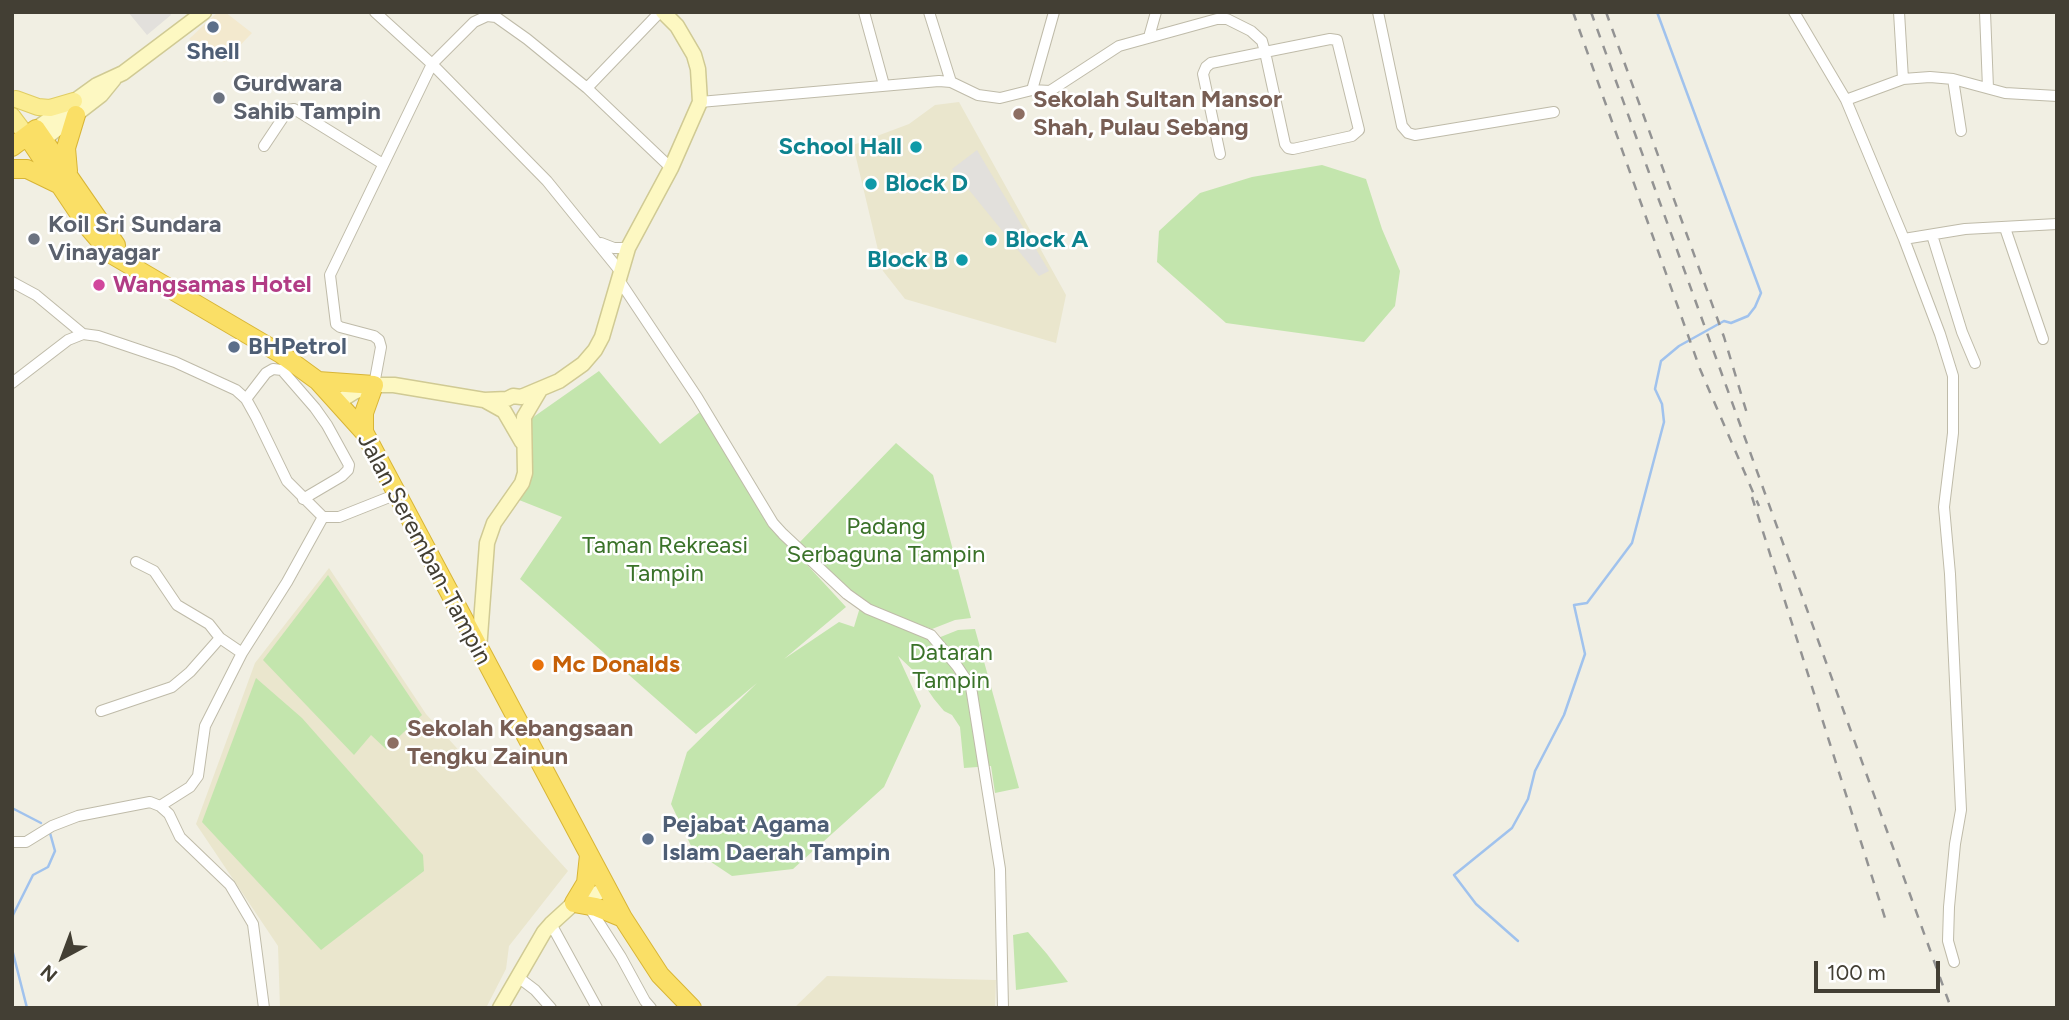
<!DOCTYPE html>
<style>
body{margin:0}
#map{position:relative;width:2069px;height:1020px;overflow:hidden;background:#f1efe3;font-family:Figtree,sans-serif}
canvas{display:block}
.frame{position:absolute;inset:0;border:14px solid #433f34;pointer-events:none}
.north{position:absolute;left:28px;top:922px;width:70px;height:70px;-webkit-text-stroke:5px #fff;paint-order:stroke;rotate:221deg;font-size:19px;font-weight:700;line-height:28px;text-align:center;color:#433f34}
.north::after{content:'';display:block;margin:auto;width:24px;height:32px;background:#433f34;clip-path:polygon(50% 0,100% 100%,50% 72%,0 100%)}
.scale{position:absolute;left:1814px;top:961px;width:126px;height:32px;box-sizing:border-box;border:4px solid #433f34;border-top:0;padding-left:9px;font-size:21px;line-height:24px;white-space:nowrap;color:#433f34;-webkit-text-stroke:5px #fff;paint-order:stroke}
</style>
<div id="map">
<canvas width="2069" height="1020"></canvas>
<div class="frame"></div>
<div class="north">N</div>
<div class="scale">100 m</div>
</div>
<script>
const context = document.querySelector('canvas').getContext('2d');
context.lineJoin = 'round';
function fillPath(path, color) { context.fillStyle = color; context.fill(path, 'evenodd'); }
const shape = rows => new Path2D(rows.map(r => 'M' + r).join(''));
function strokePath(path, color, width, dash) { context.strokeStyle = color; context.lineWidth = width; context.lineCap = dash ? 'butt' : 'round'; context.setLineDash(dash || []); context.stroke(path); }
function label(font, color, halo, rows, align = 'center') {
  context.font = font + ' Figtree,sans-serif'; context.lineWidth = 5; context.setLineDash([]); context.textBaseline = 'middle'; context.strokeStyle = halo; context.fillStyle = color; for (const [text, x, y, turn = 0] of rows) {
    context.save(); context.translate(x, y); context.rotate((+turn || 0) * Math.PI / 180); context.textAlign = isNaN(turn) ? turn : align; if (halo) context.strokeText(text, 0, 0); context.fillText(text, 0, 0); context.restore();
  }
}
fillPath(shape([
 [218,12,225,12,252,33,224,62,189,39]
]), '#f3e9ce');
fillPath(shape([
 [959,102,1066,295,1056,343,905,299,883,271,853,145,909,124,935,105],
 [329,568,426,714,568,871,509,946,506,969,486,1008,280,1008,278,946,196,824,255,663],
 [827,976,996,980,995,1008,794,1008]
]), '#eae6cd');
fillPath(shape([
 [1322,165,1366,179,1382,229,1400,271,1395,306,1364,342,1226,323,1157,262,1159,231,1200,193,1252,177],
 [599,371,660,444,700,412,786,542,846,607,784,659,839,622,854,627,861,604,933,640,958,630,975,629,1019,788,995,793,991,766,964,768,960,727,952,715,944,711,934,699,917,674,898,656,921,706,884,787,793,869,732,876,693,850,671,804,687,752,757,683,696,734,520,579,562,517,514,498,532,418],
 [896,443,933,475,971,618,955,620,932,629,891,615,864,603,797,545],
 [328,575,422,715,386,749,371,735,354,755,263,660],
 [256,678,302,718,423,855,424,871,321,950,202,822],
 [1028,932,1047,954,1068,982,1016,990,1013,935]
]), '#c3e5ad');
fillPath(shape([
 [128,12,169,12,171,15,147,35],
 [977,150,1049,271,1039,276,952,169]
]), '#e2e0dc');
strokePath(shape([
 [12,808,41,823],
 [12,925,13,915,33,875,48,867,55,851,50,833],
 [1518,941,1476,904,1454,875,1512,828,1528,799,1535,771,1564,715,1585,654,1574,605,1587,603,1632,543,1664,422,1662,404,1655,389,1661,361,1679,346,1724,321,1731,323,1748,316,1755,307,1761,293,1657,12],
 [12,949,27,1008]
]), '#a0c2ed', 2.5);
const street = shape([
 [375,12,432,64,547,181,620,271],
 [660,12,587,88,671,168],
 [864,12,884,85],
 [929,12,951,82],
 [1378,12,1402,126,1408,133,1415,135,1554,112],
 [1794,12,1846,100,1904,239,1940,334,1953,376,1953,433,1944,507,1950,574,1961,810,1955,844,1949,907,1948,941,1954,962],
 [1899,12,1903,79],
 [1985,12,1988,88],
 [1149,37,1156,12],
 [1953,79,1961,131],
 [1032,90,1054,12],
 [1846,100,1903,79,1930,77,1953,79,2005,93,2057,96],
 [700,102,939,81,951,82,978,95,1000,98,1032,90,1050,91,1119,46,1217,19,1227,19,1251,31,1262,41,1265,52,1285,144,1288,148,1293,149,1352,136,1359,130,1337,40,1330,39,1265,52,1211,63,1206,67,1203,74,1220,154],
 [264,146,288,110,294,109,383,164],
 [2005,228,2043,339],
 [1932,235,1962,332,1975,363],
 [1904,239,1965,229,2057,224],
 [601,243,614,248,628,248],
 [619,280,697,397,773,523,783,534,847,594,868,609,931,635,957,666,971,687,1000,869,1003,1008],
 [12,282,36,295,83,334],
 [12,383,68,340,83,334,98,336,175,362,236,390,246,399,256,417,287,481,323,517,339,517,397,494],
 [374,385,381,347,379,340,374,336,340,327,336,324,330,275,432,64,474,22,487,16,496,17,527,39,587,88],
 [246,399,266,373,273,369,282,370,315,408,327,425,349,465,348,470,342,476,303,499],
 [136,562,154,571,177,605,209,624,220,638,242,653,287,582,323,517],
 [101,711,172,687,190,672,220,638],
 [160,806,190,787,198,776,205,726,242,653],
 [12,842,26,842,52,826,78,816,150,802,160,806,169,814,180,837,230,885,253,924,264,1008],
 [589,907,621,957,645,1001,651,1008],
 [551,924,597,1008],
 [518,977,535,990,551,1008]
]);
const secondary = shape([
 [36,129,97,85,123,73,204,12],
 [44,139,101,95,114,79],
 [486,401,504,411,522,442],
 [338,402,354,392,374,385,394,385,484,400,507,399,513,396,521,397,559,381,583,364,595,350,602,337,628,248,671,168,700,102,698,69,694,55,677,26,663,12],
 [479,650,487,543,494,523,522,483,525,473,524,417,540,390],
 [500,1008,544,932,551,924,574,903,607,889]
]);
const primary = shape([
 [16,99,38,107,50,108,74,101],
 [12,116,27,136]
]);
const highway = shape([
 [27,136,88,227,111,254,281,354,318,381,364,432,623,918,660,975,692,1008],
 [12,147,36,129,116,245],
 [12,169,27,169,58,184],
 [68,171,66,148,76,115],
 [318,381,374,385,364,413,364,432],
 [589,855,586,883,574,903,596,907,623,918]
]);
strokePath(street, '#bfbba9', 12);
strokePath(secondary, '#d0ca94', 17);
strokePath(primary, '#e0cd63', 18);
strokePath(highway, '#d8b536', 20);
strokePath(street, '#fff', 10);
strokePath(secondary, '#fdf8c2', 14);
strokePath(primary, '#fbed93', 16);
strokePath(highway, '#fadf66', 18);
strokePath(shape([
 [1573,12,1700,369,1759,506],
 [1591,12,1951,1008],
 [1606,12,1724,337,1748,417],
 [1752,497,1885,918]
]), '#939393', 2.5, [9, 9]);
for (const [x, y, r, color] of [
 [213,27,7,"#5c6f8a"],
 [219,98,7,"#6b7280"],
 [1019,114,7,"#8d6e63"],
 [916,147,7,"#0f9aa8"],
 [871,184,7,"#0f9aa8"],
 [34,239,7,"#6b7280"],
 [991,240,7,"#0f9aa8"],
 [962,260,7,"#0f9aa8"],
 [99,285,7,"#d1479c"],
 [234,347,7,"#5c6f8a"],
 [538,665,7,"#e8710a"],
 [393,743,7,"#8d6e63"],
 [648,839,7,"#5c6f8a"]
]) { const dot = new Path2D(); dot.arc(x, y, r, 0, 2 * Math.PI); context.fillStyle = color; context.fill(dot); strokePath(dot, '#fff', 2.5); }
label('bold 24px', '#4e5e75', '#fff', [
 ["Shell",213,52,"center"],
 ["BHPetrol",248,347],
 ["Pejabat Agama",662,825],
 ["Islam Daerah Tampin",662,853]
], 'left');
label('bold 24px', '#5b616d', '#fff', [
 ["Gurdwara",233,84],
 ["Sahib Tampin",233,112],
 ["Koil Sri Sundara",48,225],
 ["Vinayagar",48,253]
], 'left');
label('bold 24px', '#785e54', '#fff', [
 ["Sekolah Sultan Mansor",1033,100],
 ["Shah, Pulau Sebang",1033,128],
 ["Sekolah Kebangsaan",407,729],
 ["Tengku Zainun",407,757]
], 'left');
label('bold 24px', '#0d838f', '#fff', [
 ["School Hall",902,147],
 ["Block D",885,184,"left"],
 ["Block A",1005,240,"left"],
 ["Block B",948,260]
], 'right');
label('bold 24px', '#b23c85', '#fff', [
 ["Wangsamas Hotel",113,285]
], 'left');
label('24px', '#3a7229', '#fff', [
 ["Padang",886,527],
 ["Serbaguna Tampin",886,555],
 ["Taman Rekreasi",665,546],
 ["Tampin",665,574],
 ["Dataran",951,653],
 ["Tampin",951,681]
]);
label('24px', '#433f34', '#fff', [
 ["Jalan Seremban-Tampin",424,549,62]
]);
label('bold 24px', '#c56008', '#fff', [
 ["Mc Donalds",552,665]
], 'left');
</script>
